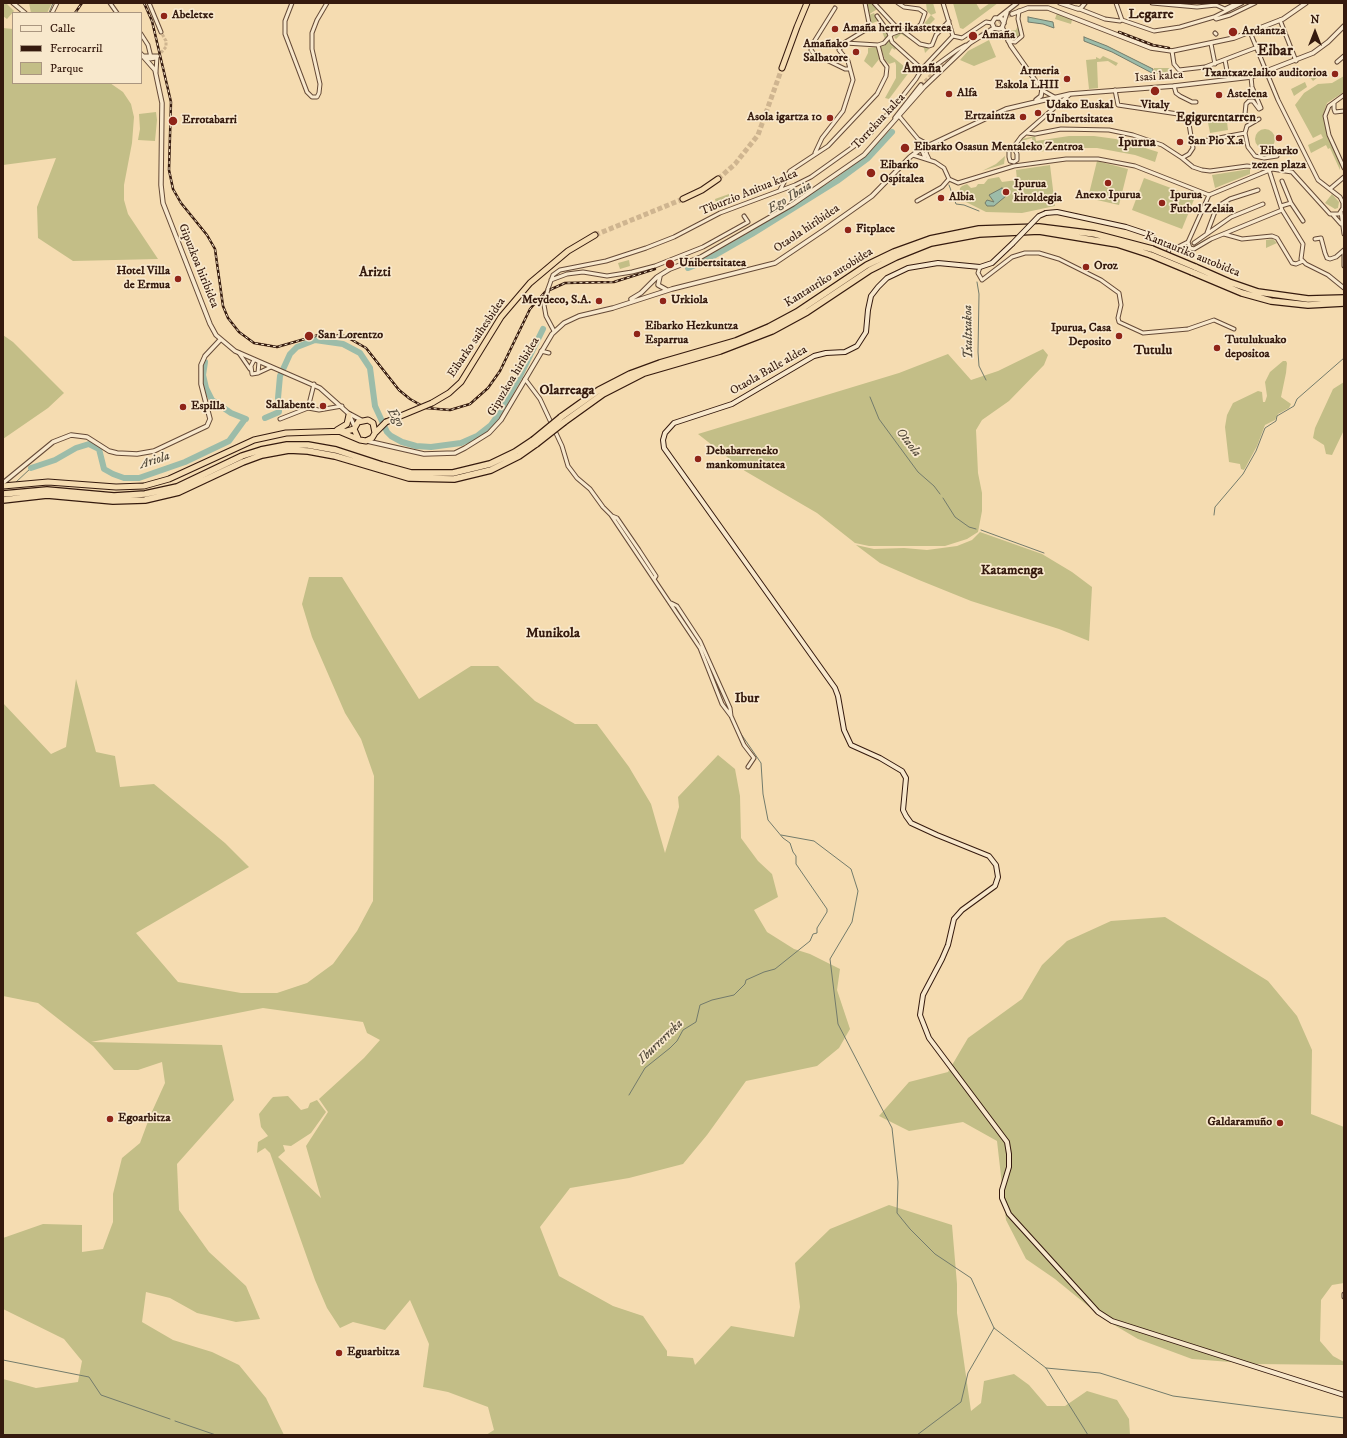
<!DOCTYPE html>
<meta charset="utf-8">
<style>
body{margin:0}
#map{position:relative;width:1347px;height:1438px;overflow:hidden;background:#f5dcb1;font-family:"IM FELL DW Pica",serif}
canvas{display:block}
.frame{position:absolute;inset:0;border:4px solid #351a0e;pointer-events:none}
.legend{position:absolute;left:12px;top:12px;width:130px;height:72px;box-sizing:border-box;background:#f8e8cc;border:1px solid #aa9680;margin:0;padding:5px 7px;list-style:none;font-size:12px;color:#351a0e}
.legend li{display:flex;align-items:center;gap:8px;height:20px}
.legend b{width:20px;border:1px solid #aa9680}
.north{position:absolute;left:1295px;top:12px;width:40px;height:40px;-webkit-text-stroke:3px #f8e8cc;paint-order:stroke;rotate:0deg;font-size:11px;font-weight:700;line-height:16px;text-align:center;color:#351a0e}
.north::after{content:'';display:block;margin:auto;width:14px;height:18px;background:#351a0e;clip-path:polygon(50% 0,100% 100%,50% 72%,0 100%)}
</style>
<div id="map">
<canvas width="1347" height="1438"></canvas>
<div class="frame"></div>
<ul class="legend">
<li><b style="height:5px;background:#f8e8cc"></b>Calle</li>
<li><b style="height:5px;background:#351a0e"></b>Ferrocarril</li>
<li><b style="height:11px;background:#c3be87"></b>Parque</li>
</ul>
<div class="north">N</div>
</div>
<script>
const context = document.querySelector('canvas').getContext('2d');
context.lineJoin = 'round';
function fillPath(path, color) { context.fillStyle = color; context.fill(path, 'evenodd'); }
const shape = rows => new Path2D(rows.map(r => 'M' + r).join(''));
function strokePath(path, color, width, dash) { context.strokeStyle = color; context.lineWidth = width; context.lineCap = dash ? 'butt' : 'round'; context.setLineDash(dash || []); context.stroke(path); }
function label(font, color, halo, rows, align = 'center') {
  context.font = font + ' "IM FELL DW Pica",serif'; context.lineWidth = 3.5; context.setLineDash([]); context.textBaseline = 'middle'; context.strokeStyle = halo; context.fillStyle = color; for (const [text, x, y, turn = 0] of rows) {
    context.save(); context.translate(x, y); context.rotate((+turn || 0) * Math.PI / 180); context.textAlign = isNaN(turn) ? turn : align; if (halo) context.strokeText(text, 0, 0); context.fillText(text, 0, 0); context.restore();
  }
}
fillPath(shape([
 [3,3,6,3,14,11,7,19,3,16],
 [29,3,52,3,47,13,31,13],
 [866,3,872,3,879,8,868,15],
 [926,3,933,3,936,13,931,15,935,19,926,28,923,25,931,15,927,11],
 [953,3,976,3,980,10,990,3,998,3,963,29,960,28],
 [874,13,888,33,889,37,885,39,878,21,870,24,869,15],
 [1057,13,1072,20,1071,24,1055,19],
 [1018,25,1020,35,1014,39,1009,31,1016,30],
 [3,28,13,29,13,83,110,83,123,92,131,104,134,117,132,143,124,185,124,200,128,214,158,259,73,261,38,238,37,207,56,158,3,165],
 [898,32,903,32,929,49,925,53,924,48,901,34,896,39,894,37],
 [890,40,896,48,895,50,892,48,889,54,910,71,889,99,885,98,896,78,896,65,895,62,889,64,885,60,880,46,886,44],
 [989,40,996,57,974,66,960,60,968,51],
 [877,47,880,58,872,68,864,61,868,53,868,48],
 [1103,56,1118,63,1116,66,1108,61,1097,62,1098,88,1089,89,1086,60,1096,59,1096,57,1100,59],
 [1154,68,1171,68,1172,74,1152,74],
 [1319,69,1323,73,1313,81,1309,76],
 [1344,76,1344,92,1327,103,1323,115,1328,135,1340,160,1340,170,1330,148,1328,149,1326,145,1311,153,1308,145,1323,138,1321,134,1313,138,1295,105,1304,93,1318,84,1332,83],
 [1305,82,1307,87,1294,96,1291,89],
 [156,112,157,120,155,141,138,140,140,129,139,114],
 [1226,114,1228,130,1210,133,1207,117],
 '1255 139a10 10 0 1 1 20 0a10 10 0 1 1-20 0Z',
 [1035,136,1037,146,1034,147,1032,138,1025,140,1026,148,1019,150,1019,145,1022,139],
 [1069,136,1094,136,1116,139,1158,152,1155,162,1135,155,1097,148,1060,148,1039,152,1036,141],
 [1005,156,1004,164,982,171,996,164],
 [1097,161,1128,169,1119,205,1088,198],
 [1050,165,1055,206,1022,213,986,212,960,199,959,196,960,188,962,186,967,184,971,188,976,187,978,184,984,184,988,179,999,177,1002,182,1017,180,1016,170],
 [1250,169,1250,174,1215,188,1212,175],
 [1144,178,1195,197,1182,229,1132,210],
 [729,194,731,198,716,203,715,199],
 [1332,194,1339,202,1338,208,1335,209,1325,203],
 [1273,239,1277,243,1266,248,1266,240],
 [629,260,630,266,620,269,618,263],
 [3,335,13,342,64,393,48,408,3,439],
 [1043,349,1048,355,1044,365,1009,401,982,420,976,430,978,473,982,493,982,511,978,532,967,539,945,546,869,546,855,543,817,513,745,471,698,434,899,373,948,354,971,380,998,371],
 [1283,361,1286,361,1287,363,1286,373,1281,397,1291,404,1289,408,1278,414,1275,420,1265,425,1257,446,1244,470,1241,469,1240,464,1229,462,1225,427,1227,415,1233,403,1258,391,1262,392,1263,402,1265,402,1267,396,1265,382,1270,372],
 [1344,382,1344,430,1332,455,1326,454,1324,445,1313,438,1315,428,1333,389],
 [980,532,1042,554,1072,572,1092,587,1089,641,1059,629,971,601,919,580,880,563,856,545,874,549,904,548,927,550,957,546,972,540],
 [309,577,342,577,419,699,471,666,498,666,535,701,575,724,597,724,629,767,651,804,665,853,679,807,678,797,718,755,735,769,740,796,741,838,758,861,772,874,778,897,754,910,767,932,794,949,810,954,840,969,837,990,850,1029,839,1048,817,1066,746,1081,707,1135,683,1164,629,1178,570,1188,540,1227,559,1276,613,1306,643,1316,667,1351,667,1356,693,1358,695,1365,731,1326,794,1337,800,1307,795,1263,830,1229,889,1205,952,1225,957,1284,957,1313,971,1411,981,1403,984,1381,1014,1374,1029,1385,1047,1406,1065,1406,1087,1391,1117,1400,1129,1419,1130,1435,486,1435,494,1430,488,1407,448,1392,423,1387,429,1344,410,1300,385,1330,353,1322,340,1328,327,1308,315,1280,270,1153,265,1148,257,1153,258,1142,268,1136,261,1127,259,1114,271,1099,273,1097,288,1096,301,1110,308,1108,310,1103,317,1100,326,1112,311,1133,291,1146,283,1145,285,1151,278,1157,321,1198,306,1146,328,1112,319,1099,364,1058,380,1040,367,1033,363,1022,263,1008,91,1042,222,1045,234,1100,177,1164,179,1210,209,1252,246,1286,260,1319,236,1322,197,1313,170,1298,146,1292,142,1322,173,1340,212,1352,239,1365,266,1398,284,1435,3,1435,3,1379,36,1388,78,1382,82,1361,64,1339,3,1309,3,1238,43,1224,82,1225,82,1252,103,1249,113,1222,113,1194,122,1158,140,1143,150,1116,165,1083,162,1062,138,1070,114,1070,93,1046,38,1003,3,996,3,703,51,754,66,747,76,679,96,752,115,756,120,787,154,784,225,843,249,867,136,933,178,982,241,993,277,993,307,983,333,964,357,931,373,901,374,776,361,739,345,713,312,637,302,604],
 [1165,917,1268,981,1297,1016,1312,1050,1311,1114,1344,1127,1344,1283,1332,1285,1321,1300,1320,1341,1333,1356,1344,1362,1344,1365,1256,1364,1192,1359,1138,1339,1104,1319,1055,1279,1026,1259,1006,1220,997,1141,963,1122,909,1131,879,1116,909,1082,948,1072,968,1038,1022,999,1042,965,1067,941,1111,921]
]), '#c3be87');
const water = shape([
 [1028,17,1053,22,1054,28,1043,24,1028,22,1028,17],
 [1084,37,1107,46,1153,69,1152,73,1112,52,1084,41,1084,37],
 [1002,188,1006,196,994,206,987,206,985,203,987,200,994,202,989,195,1002,188]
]);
fillPath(water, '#9cbca9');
strokePath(water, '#737b6b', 1);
strokePath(shape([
 [49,13,53,3],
 [949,185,956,204,964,205,979,211],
 [977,282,979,294,978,352,979,366,986,380],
 [870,397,879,419,918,472,934,486,940,494],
 [15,483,31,468],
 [943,498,955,517,969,527,976,529],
 [1214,515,1215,507,1243,474,1256,451,1265,428,1276,421,1277,416,1294,406,1297,399,1344,358],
 [981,530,1044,553],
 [781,835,814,841,851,869,858,891,852,922,830,959,838,1024,892,1128,898,1182,897,1213,910,1229,935,1254,971,1278,994,1328,1046,1368,1088,1435],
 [629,1095,645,1068,670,1048,677,1041,683,1030,696,1022,700,1005,712,1000,734,995,745,984,746,980,764,972,775,969,810,941,813,934,817,933,817,928,827,912,827,909,796,864,796,856,793,852,790,843,783,838,768,820,763,794,761,763,739,731],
 [3,1360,89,1377,101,1395,170,1419],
 [1046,1368,1100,1373,1173,1396,1344,1418],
 [175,1421,216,1435],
 [917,1435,961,1402,968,1373,994,1328]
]), '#737b6b', 1);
strokePath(shape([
 [688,268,705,261,752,234,837,181,868,158,892,132],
 [205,362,203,375,206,388,212,400,231,413,246,419],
 [265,418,279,412,278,398,280,376,290,354,297,347,315,340,343,344,360,353,370,368,375,406,387,432,391,436,402,442,416,446,431,447,461,443,477,436,491,425,496,418,520,376,543,329],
 [31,468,55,460,76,448,89,444,99,449,104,469,113,474,124,478,139,478,185,462,229,441,245,419]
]), '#9cbca9', 6);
strokePath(shape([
 [158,56,166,47,166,41,161,32]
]), '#cfb590', 3, [3, 1.5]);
strokePath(shape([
 [971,41,1012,14],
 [921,85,953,54]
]), '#cfb590', 3.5, [3.5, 2]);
strokePath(shape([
 [718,179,735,164,758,135,782,68],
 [595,235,683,199]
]), '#cfb590', 5, [5, 2.5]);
const minor = shape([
 [110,3,117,13],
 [149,3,161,32],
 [292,3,285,21,285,34,307,92,312,97,317,97,319,93,320,84,312,49,312,33,317,20,327,3],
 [898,3,904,7,919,9,925,13,921,24,916,29,900,31],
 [943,3,953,36],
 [1116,3,1122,20],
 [1152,3,1197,7,1216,5,1225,9,1237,3],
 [835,8,812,45,811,50,814,54,845,69,850,69],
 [1077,8,1105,19,1120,21,1122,20,1154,31,1180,27,1214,17,1242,3],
 [52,13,57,3],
 [877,16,889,33,892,42,922,69],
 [1214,17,1216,19,1230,15,1255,3],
 [1280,20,1296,61],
 [903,31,920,44,929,46,932,45,936,35,949,21],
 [1215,33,1216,34],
 [141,34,148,45,151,57],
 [953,36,962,38,986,22,992,23],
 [1008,41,1015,42,1022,36,1018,19,1019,11],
 [845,43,878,45,884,43,892,34,900,31,874,3],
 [1211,44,1215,64],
 [1172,51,1174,64,1179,70,1205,67,1255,48],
 [143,56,158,56],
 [145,57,150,59,156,58],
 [1225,60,1228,76],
 [1337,62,1344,56],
 [922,69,931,69,957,50,966,45],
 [156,72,157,56],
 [1174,86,1176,93,1180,96,1192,102,1196,102],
 [1042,90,1056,98,1056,107],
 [1115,90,1118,105,1178,114,1186,119,1189,124,1193,148,1189,154,1182,158],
 [1344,95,1329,106,1325,116,1329,135,1344,168],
 [1334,103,1334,109,1335,112,1344,111],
 [1245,114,1246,104,1249,101,1253,101,1259,109,1261,108,1252,87,1251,77],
 [899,116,918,139,929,145],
 [1027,133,1035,134,1061,129,1109,130,1133,135,1162,145,1182,158,1193,167,1202,170,1210,171,1247,166,1272,169],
 [1245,133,1248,147,1255,156,1264,158,1277,156],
 [918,141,925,158],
 [1193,143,1245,133,1247,126,1259,119],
 [928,146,926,153,929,159],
 [1011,148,1015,150,1017,154,1017,160,1014,162,1010,161,1009,157,1009,150,1011,148],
 [1013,148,1021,137,1069,95],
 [815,153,822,138,843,111,853,80,848,61,839,50,844,43,867,29,869,23,865,3],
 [913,155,935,162,944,168,949,179,958,183,1014,166,1066,159,1098,159,1135,166,1209,195],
 [1269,170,1282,210,1303,244,1301,259,1306,264,1328,275,1344,288],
 [1331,188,1344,177],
 [780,190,790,171,828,146,877,94,886,76,887,67,882,60,878,45],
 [917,201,942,187,949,179],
 [1291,203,1303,221],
 [1281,206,1291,203,1282,181],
 [1341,212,1344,234],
 [1333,215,1341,224],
 [1207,233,1216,209,1220,205,1230,199,1258,190],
 [1224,234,1242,239,1272,236,1277,238,1292,263,1296,264,1303,261],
 [1315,239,1321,238,1325,253,1327,258,1330,259,1336,257,1344,250],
 [1188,242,1190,248,1194,249,1211,239,1282,210],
 [1194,243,1231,217,1263,204],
 [1344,252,1344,266],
 [1167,256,1170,247,1178,247,1188,242,1209,195,1272,169,1292,172,1330,214,1339,214,1343,208,1343,203,1340,197,1318,180,1278,100,1250,32],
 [980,267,978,273,982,280,1012,257,1025,253,1039,253,1059,259,1101,280,1119,293,1121,305,1118,318,1119,322,1143,333,1188,329,1214,320,1234,329],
 [551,280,567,274,583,272,607,276,632,272,655,266,703,247,748,222,744,216],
 [548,289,553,275,560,270,606,261,646,248,674,237,720,213,795,185,811,177,867,137,894,107,916,79,922,69,953,36],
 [546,297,544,305,546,316,554,331],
 [541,351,549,353],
 [239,353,250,369],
 [254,360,251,366,252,374,258,373,259,362],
 [258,373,271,367],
 [525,379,540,399,562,446,568,466,577,478,590,489,603,507,611,515,700,648,722,704,731,716,744,745,754,758,748,767],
 [308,408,314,384],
 [280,419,308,408,319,410,342,406],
 [612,516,617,518,639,550,656,576,654,579],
 [671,603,677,606,700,641,730,708,731,716],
 [1344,1294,1344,1297]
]);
const tertiary = shape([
 [13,3,25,13],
 [1060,3,1078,9,1081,8,1085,3],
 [1012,14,1028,8,1048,8,1151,48,1172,51,1234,38,1283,19,1306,3],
 [998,18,1017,3],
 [1002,27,1011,46,1042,90,1041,96,1036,100],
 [994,28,992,23,995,18,1001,18,1004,23],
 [141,54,155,70,162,103,161,185,163,203,210,324,216,335,235,351,320,388,348,413,361,420],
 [895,118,921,85],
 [660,276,658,285,667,290],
 [631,299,641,293,657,277,670,269,701,257,793,204,864,155,924,87,970,43,994,28,999,29,1002,28,1007,12],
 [349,415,355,427],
 [367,441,424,454,455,453,465,448,489,433,501,420,552,334,564,323,579,316,613,308,672,289,775,263,824,230,872,196,910,157,921,149,1006,109,1070,94,1174,86,1251,77,1313,53,1328,42,1344,26],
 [3,483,53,442,71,435,87,437,109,451,117,453,137,454,154,451,207,426,210,419,201,384,201,365,205,356,220,340]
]);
const secondary = shape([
 [1046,213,1057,212,1126,227,1150,235,1157,241,1170,247],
 [1012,244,992,263,980,267,938,263,908,268,887,278,878,287,871,296,868,310,866,332,857,346,845,352,826,353,814,356,732,404,674,423,665,433,663,440,664,448,835,688,838,696,844,730,851,745,880,758,902,771,906,778,903,810,906,816,911,823,937,835,989,856,996,865,998,877,995,886,962,910,954,919,948,945,942,959,923,995,920,1015,929,1038,1007,1142,1009,1154,1009,1167,1002,1190,1002,1198,1009,1214,1098,1312,1112,1321,1344,1395]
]);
const trunk = shape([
 [782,68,797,27,807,3],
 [683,199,702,190,718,179],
 [432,403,449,393,461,382,501,317,530,283,568,251,595,235],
 [337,430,347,424,349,415],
 [341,432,360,440,366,441,372,438,375,433,373,423,368,420,358,422,354,429,358,438],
 [376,432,386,422],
 [3,486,48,482,116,487,144,486,169,479,254,440,286,433,347,431,354,429]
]);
const motorway = shape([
 [1195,267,1229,282,1258,292,1308,299,1344,298],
 [1192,272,1242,293,1271,301,1308,305,1344,303],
 [561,417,599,390,630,374,660,363,736,341,769,327,797,312,867,265,894,252,930,239,979,229,1039,227,1095,234,1152,249],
 [564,422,603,394,644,373,720,351,772,331,807,312,870,270,896,257,931,243,979,234,1039,231,1117,244,1151,255],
 [3,494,47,490,114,496,145,494,177,487,242,456,261,450,287,445,308,445,336,450,382,465,411,473,453,473,490,464,515,452,533,440],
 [3,500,47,495,113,501,145,500,179,492,243,462,262,455,289,450,308,451,335,456,409,478,454,479,491,470,519,456,536,444]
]);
strokePath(minor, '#654a37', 5);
strokePath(tertiary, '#654a37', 5.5);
strokePath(secondary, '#351a0e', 6);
strokePath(trunk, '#351a0e', 7);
strokePath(motorway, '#351a0e', 8);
strokePath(minor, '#f8e8cc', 3);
strokePath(tertiary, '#f8e8cc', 3.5);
strokePath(secondary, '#f8e8cc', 4);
strokePath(trunk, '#f5dcb1', 5);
strokePath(motorway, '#f5dcb1', 5.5);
const rail = shape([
 [144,3,152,21,171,102,169,170,173,189,181,203,207,235,215,249,223,306,228,318,239,332,254,343,277,347,322,334,345,336,366,348,399,390,410,399,426,408,450,410,470,404,488,388,500,371,530,309,545,292,565,283,614,282,655,269],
 [75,13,82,3],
 [1119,32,1153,45,1169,48]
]);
strokePath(rail, '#351a0e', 2.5);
strokePath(rail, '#f8e8cc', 1, [3]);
const minorBridge = shape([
 [546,297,548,289]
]);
const secondaryBridge = shape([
 [1012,244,1039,216,1046,213]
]);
const trunkBridge = shape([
 [386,422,432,403]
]);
const motorwayBridge = shape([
 [1152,249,1195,267],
 [1151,255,1192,272],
 [533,440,561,417],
 [536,444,564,422]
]);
strokePath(minorBridge, '#654a37', 5, []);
strokePath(secondaryBridge, '#351a0e', 6, []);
strokePath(trunkBridge, '#351a0e', 7, []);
strokePath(motorwayBridge, '#351a0e', 8, []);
strokePath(minorBridge, '#f8e8cc', 3);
strokePath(secondaryBridge, '#f8e8cc', 4);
strokePath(trunkBridge, '#f5dcb1', 5);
strokePath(motorwayBridge, '#f5dcb1', 5.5);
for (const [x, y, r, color] of [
 [164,16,4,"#8f2418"],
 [835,29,4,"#8f2418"],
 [1233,32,5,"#8f2418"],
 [973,36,5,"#8f2418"],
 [856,52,4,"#8f2418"],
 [1335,74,4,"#8f2418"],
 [1067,79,4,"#8f2418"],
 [1155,91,5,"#8f2418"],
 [949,94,4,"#8f2418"],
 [1219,95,4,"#8f2418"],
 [1038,113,4,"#8f2418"],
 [1023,117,4,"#8f2418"],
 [830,118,4,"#8f2418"],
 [173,121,5,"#8f2418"],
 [1279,138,4,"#8f2418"],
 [1180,142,4,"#8f2418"],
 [905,148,5,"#8f2418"],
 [871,173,5,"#8f2418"],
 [1108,183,4,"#8f2418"],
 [1006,192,4,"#8f2418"],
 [941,198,4,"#8f2418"],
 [1162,203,4,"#8f2418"],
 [848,230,4,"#8f2418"],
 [670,264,5,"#8f2418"],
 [1086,267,4,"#8f2418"],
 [178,279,4,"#8f2418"],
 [599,301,4,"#8f2418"],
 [663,301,4,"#8f2418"],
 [637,334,4,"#8f2418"],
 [309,336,5,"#8f2418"],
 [1119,336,4,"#8f2418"],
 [1217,348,4,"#8f2418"],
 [323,406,4,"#8f2418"],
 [183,407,4,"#8f2418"],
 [698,459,4,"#8f2418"],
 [110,1119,4,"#8f2418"],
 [1280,1123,4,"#8f2418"],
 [339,1353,4,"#8f2418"]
]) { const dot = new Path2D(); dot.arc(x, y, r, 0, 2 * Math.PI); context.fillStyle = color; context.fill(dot); strokePath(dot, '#f8e8cc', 1.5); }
label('bold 12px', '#351a0e', '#f8e8cc', [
 ["Abeletxe",172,16],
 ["Amaña herri ikastetxea",843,29],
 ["Ardantza",1242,32],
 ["Amaña",982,36],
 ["Amañako",848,45,"right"],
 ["Salbatore",848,59,"right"],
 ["Armeria",1059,72,"right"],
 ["Eskola LHII",1059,86,"right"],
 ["Txantxazelaiko auditorioa",1327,74,"right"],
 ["Alfa",957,94],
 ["Astelena",1227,95],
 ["Udako Euskal",1046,106],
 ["Unibertsitatea",1046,120],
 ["Vitaly",1155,106,"center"],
 ["Ertzaintza",1015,117,"right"],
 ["Asola igartza 10",822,118,"right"],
 ["Errotabarri",182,121],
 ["San Pio X.a",1188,142],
 ["Eibarko Osasun Mentaleko Zentroa",914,148],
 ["Eibarko",1279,152,"center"],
 ["zezen plaza",1279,166,"center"],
 ["Eibarko",880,166],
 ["Ospitalea",880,180],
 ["Ipurua",1014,185],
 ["kiroldegia",1014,199],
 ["Anexo Ipurua",1108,196,"center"],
 ["Ipurua",1170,196],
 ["Futbol Zelaia",1170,210],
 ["Albia",949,198],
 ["Fitplace",856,230],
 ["Unibertsitatea",679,264],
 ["Oroz",1094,267],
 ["Hotel Villa",170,272,"right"],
 ["de Ermua",170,286,"right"],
 ["Meydeco, S.A.",591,301,"right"],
 ["Urkiola",671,301],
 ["Eibarko Hezkuntza",645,327],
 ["Esparrua",645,341],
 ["Ipurua, Casa",1111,329,"right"],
 ["Deposito",1111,343,"right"],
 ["San Lorentzo",318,336],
 ["Tutulukuako",1225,341],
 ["depositoa",1225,355],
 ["Sallabente",315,406,"right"],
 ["Espilla",191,407],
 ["Debabarreneko",706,452],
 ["mankomunitatea",706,466],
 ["Egoarbitza",118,1119],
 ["Galdaramuño",1272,1123,"right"],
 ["Eguarbitza",347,1353]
], 'left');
label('12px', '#351a0e', '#f8e8cc', [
 ["Isasi kalea",1159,77,-4],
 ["Torrekua kalea",879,122,-47],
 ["Tiburzio Anitua kalea",749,193,-22],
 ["Otaola hiribidea",807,229,-34],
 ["Kantauriko autobidea",1192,255,22],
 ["Gipuzkoa hiribidea",198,266,68],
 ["Kantauriko autobidea",829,278,-32],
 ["Eibarko saihesbidea",477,338,-56],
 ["Otaola Balle aldea",769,371,-30],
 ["Gipuzkoa hiribidea",514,377,-59]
]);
label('bold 13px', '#351a0e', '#f8e8cc', [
 ["Egigurentarren",1216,118]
]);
label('italic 13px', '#544b3c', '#f8e8cc', [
 ["Ego Ibaia",790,198,-32],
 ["Txaltxakoa",969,332,-91],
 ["Ego",395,418,58],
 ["Otaola",908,443,53],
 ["Ariola",155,461,-18],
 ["Iburrerreka",661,1042,-44]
]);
label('bold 14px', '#351a0e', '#f8e8cc', [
 ["Legarre",1151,15],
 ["Amaña",922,69],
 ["Ipurua",1137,143],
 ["Arizti",375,273],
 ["Tutulu",1153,351],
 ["Olarreaga",567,391],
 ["Katamenga",1012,571],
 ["Munikola",553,634],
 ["Ibur",747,699]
]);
label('bold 16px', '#351a0e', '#f8e8cc', [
 ["Eibar",1275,52]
]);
</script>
